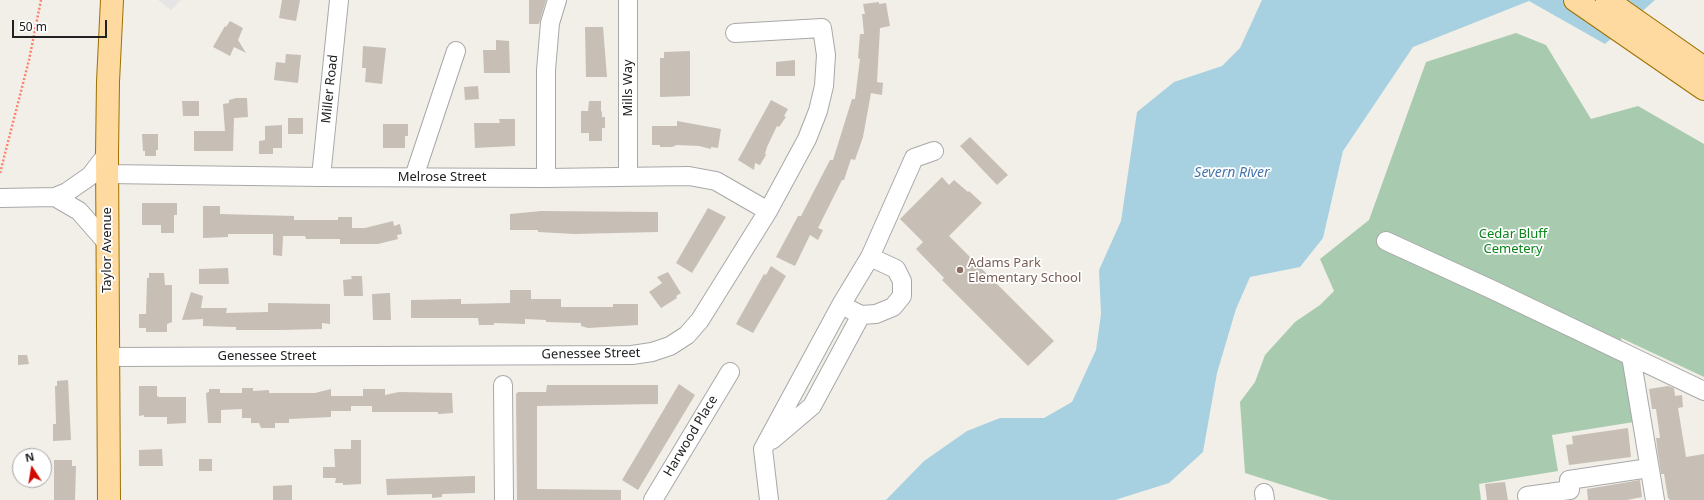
<!DOCTYPE html>
<style>
body{margin:0}
#map{position:relative;width:1704px;height:500px;overflow:hidden;background:#f2efe8;font-family:"Noto Sans",sans-serif}
canvas{display:block}
.north{position:absolute;left:12px;top:448px;width:40px;height:40px;box-sizing:border-box;background:#fff;border:1px solid #a6a6a6;border-radius:50%;rotate:348deg;font-size:11px;font-weight:700;line-height:16px;text-align:center;color:#212121}
.north::after{content:'';display:block;margin:auto;width:14px;height:18px;background:#d20900;clip-path:polygon(50% 0,100% 100%,50% 72%,0 100%)}
.scale{position:absolute;left:12px;top:20px;width:95px;height:18px;box-sizing:border-box;border:2px solid #212121;border-top:0;padding-left:5px;font-size:12px;line-height:14px;white-space:nowrap;color:#212121;-webkit-text-stroke:3px #fff;paint-order:stroke}
</style>
<div id="map">
<canvas width="1704" height="500"></canvas>
<div class="north">N</div>
<div class="scale">50 m</div>
</div>
<script>
const context = document.querySelector('canvas').getContext('2d');
context.lineJoin = 'round';
function fillPath(path, color) { context.fillStyle = color; context.fill(path, 'evenodd'); }
const shape = rows => new Path2D(rows.map(r => 'M' + r).join(''));
function strokePath(path, color, width, dash) { context.strokeStyle = color; context.lineWidth = width; context.lineCap = dash ? 'butt' : 'round'; context.setLineDash(dash || []); context.stroke(path); }
function label(font, color, halo, rows, align = 'center') {
  context.font = font + ' "Noto Sans",sans-serif'; context.lineWidth = 3.5; context.setLineDash([]); context.textBaseline = 'middle'; context.strokeStyle = halo; context.fillStyle = color; for (const [text, x, y, turn = 0] of rows) {
    context.save(); context.translate(x, y); context.rotate((+turn || 0) * Math.PI / 180); context.textAlign = isNaN(turn) ? turn : align; if (halo) context.strokeText(text, 0, 0); context.fillText(text, 0, 0); context.restore();
  }
}
fillPath(shape([
 [1516,33,1546,45,1591,119,1638,106,1704,144,1704,377,1621,338,1634,422,1552,435,1558,471,1479,484,1481,500,1330,500,1245,473,1240,402,1255,382,1265,355,1295,322,1320,305,1334,291,1320,259,1369,220,1426,62]
]), '#a8cbaf');
fillPath(shape([
 [158,0,181,0,171,10]
]), '#e5e5e5');
fillPath(shape([
 [1262,0,1655,0,1605,44,1529,1,1413,47,1343,151,1323,238,1300,267,1250,277,1236,309,1217,373,1203,452,1169,483,1115,500,886,500,924,461,967,431,1000,418,1044,418,1072,402,1096,350,1101,314,1099,270,1121,221,1137,112,1174,82,1222,66,1240,48]
]), '#a7d1e0');
fillPath(shape([
 [282,0,300,0,296,21,279,18],
 [529,0,546,0,539,24,529,24],
 [879,2,879,4,886,3,890,26,880,28,877,82,883,83,882,95,871,93,863,137,855,160,851,159,844,180,842,180,818,228,823,230,818,240,810,235,795,266,776,257,798,216,801,216,830,160,833,160,852,99,855,99,860,59,858,58,860,34,864,34,862,14,865,14,863,4],
 [230,21,243,28,238,40,246,53,234,47,230,56,213,47,225,26,226,27],
 [585,27,603,27,607,77,586,77],
 [496,40,509,41,510,73,484,73,483,50,496,50],
 [363,46,386,48,382,84,365,82,366,68,362,68],
 [690,51,690,96,660,97,660,58,664,58,664,52],
 [286,54,301,55,298,83,274,80,276,62,285,63],
 [795,60,795,76,776,76,776,62],
 [478,86,479,99,465,100,464,87],
 [236,98,247,98,248,117,234,118,233,151,194,151,194,131,225,131,223,104,229,103,229,100],
 [771,100,788,109,784,116,786,117,779,127,777,126,767,147,765,154,766,155,760,165,755,163,754,170,738,160],
 [182,101,199,101,199,116,183,116],
 [589,101,601,101,601,112,602,111,602,117,605,117,605,128,602,128,602,141,589,141,589,133,581,133,581,111,588,111],
 [288,118,303,118,303,134,288,134],
 [499,119,515,119,515,146,475,148,474,123,500,123],
 [677,121,721,129,718,148,711,147,711,149,699,146,677,145,672,147,660,147,660,145,652,145,652,126,677,126],
 [383,124,408,124,408,136,405,136,405,148,383,148],
 [282,125,282,148,273,148,273,154,259,154,259,141,265,140,265,126],
 [142,134,158,134,158,150,156,150,156,156,145,156,145,151,143,151],
 [970,137,1008,175,997,185,960,146],
 [942,177,949,185,954,180,968,192,969,191,982,203,949,236,1054,341,1028,366,942,280,944,278,916,249,923,242,900,219],
 [142,203,177,203,177,215,174,215,174,233,161,233,161,225,142,225],
 [203,206,220,206,220,214,294,216,294,220,338,220,338,217,352,217,352,228,365,228,393,221,394,226,400,224,402,234,397,235,398,239,378,244,340,244,340,239,306,239,305,236,283,236,282,256,273,255,273,234,228,234,228,237,203,238],
 [708,208,726,217,692,273,676,263],
 [541,211,658,212,658,232,575,234,538,232,538,230,510,230,510,214],
 [771,266,786,276,753,333,736,324,764,274,766,275],
 [228,268,229,284,199,284,199,269],
 [668,272,681,293,676,296,677,298,661,308,649,292,662,283,657,277],
 [149,273,164,273,165,285,172,285,172,322,167,324,167,332,146,332,146,328,139,328,139,314,146,314,147,278,149,278],
 [351,276,362,276,363,296,344,296,343,280,352,279],
 [510,290,531,290,531,299,561,299,561,307,613,307,613,304,638,304,638,325,588,328,581,326,581,323,546,322,546,320,525,319,525,324,494,323,494,325,479,325,478,318,411,318,411,300,461,299,461,304,510,303],
 [191,292,203,296,201,308,227,308,226,313,268,312,268,303,330,304,330,324,322,323,322,329,281,330,236,330,236,327,203,326,203,319,182,320],
 [390,293,391,320,373,320,372,294],
 [18,355,27,355,29,364,18,365],
 [68,380,71,440,53,441,53,424,56,424,55,386,57,386,57,381],
 [679,384,695,395,638,490,622,480],
 [547,385,658,385,658,404,537,406,537,489,621,490,621,500,517,500,516,394,518,392,546,392],
 [139,386,157,386,157,396,159,397,186,397,186,423,167,424,167,417,144,417,144,415,139,416],
 [1668,386,1674,388,1675,396,1682,395,1683,407,1678,408,1686,457,1704,454,1704,500,1670,500,1668,498,1664,474,1661,474,1658,454,1656,438,1660,438,1656,409,1652,409,1649,389],
 [242,388,253,388,253,391,269,390,269,393,315,393,331,389,331,396,363,396,363,389,385,389,385,395,399,392,452,393,453,413,438,414,438,412,372,412,372,406,351,406,351,411,331,411,331,417,289,419,289,423,275,423,275,428,261,428,259,423,251,423,251,418,242,418,242,409,221,410,221,423,208,423,206,393,209,392,209,389,220,389,220,393,242,393],
 [1628,428,1631,457,1569,465,1566,445,1573,444,1572,436],
 [351,440,361,440,361,484,343,485,343,483,335,483,336,478,323,478,323,467,335,467,334,449,351,449],
 [162,449,163,466,139,466,139,450],
 [199,459,212,459,212,471,199,471],
 [54,460,72,460,72,466,76,466,75,500,54,500],
 [475,476,475,493,442,494,442,497,432,498,432,494,387,495,386,479],
 [1640,480,1642,497,1627,500,1588,500,1587,489],
 [1505,482,1508,500,1487,500,1485,484],
 [292,485,292,500,273,500,273,486]
]), '#c7beb6');
const minor = shape([
 [107,174,321,177,546,178,689,176,716,181,768,211],
 [628,176,628,0],
 [321,177,339,0],
 [414,177,456,51],
 [546,178,546,70,550,23,557,0],
 [55,197,79,211,107,243],
 [0,198,55,197,67,192,90,176,107,154],
 [1386,241,1493,290,1704,391],
 [851,310,861,315,876,314,893,307,902,296,902,281,896,269,870,257],
 [1631,356,1655,500],
 [107,357,632,355,652,352,670,346,687,335,700,320,768,211,807,139,818,111,824,86,826,55,822,28,735,33],
 [503,385,504,500],
 [772,440,812,406,861,315],
 [1264,493,1265,500],
 [1527,496,1570,490,1569,480,1649,468],
 [653,500,730,372],
 [769,500,763,449,841,305,870,257,914,158,934,151]
]);
const major = shape([
 [1575,0,1704,89],
 [1607,0,1704,68],
 [109,500,107,154,108,82,112,0]
]);
strokePath(minor, '#a8a8a8', 20);
strokePath(major, '#9e7100', 24);
strokePath(shape([
 [0,173,29,60,41,0]
]), '#fd826d', 2.5, [2, 2]);
strokePath(minor, '#fff', 18);
strokePath(major, '#fedaa0', 22);
for (const [x, y, r, color] of [
 [960,270,4,"#8d6e63"]
]) { const dot = new Path2D(); dot.arc(x, y, r, 0, 2 * Math.PI); context.fillStyle = color; context.fill(dot); strokePath(dot, '#fff', 1.5); }
label('13px', '#212121', '#fff', [
 ["Mills Way",628,88,-90],
 ["Miller Road",330,89,-84],
 ["Melrose Street",442,177],
 ["Taylor Avenue",107,250,-90],
 ["Genessee Street",591,354,-1],
 ["Genessee Street",267,356],
 ["Harwood Place",691,436,-59]
]);
label('13px', '#098519', '#fff', [
 ["Cedar Bluff",1513,234],
 ["Cemetery",1513,249]
]);
label('13px', '#785e54', '#fff', [
 ["Adams Park",968,263],
 ["Elementary School",968,278]
], 'left');
label('italic 14px', '#4675ad', '#fff', [
 ["Severn River",1232,173]
]);
</script>
